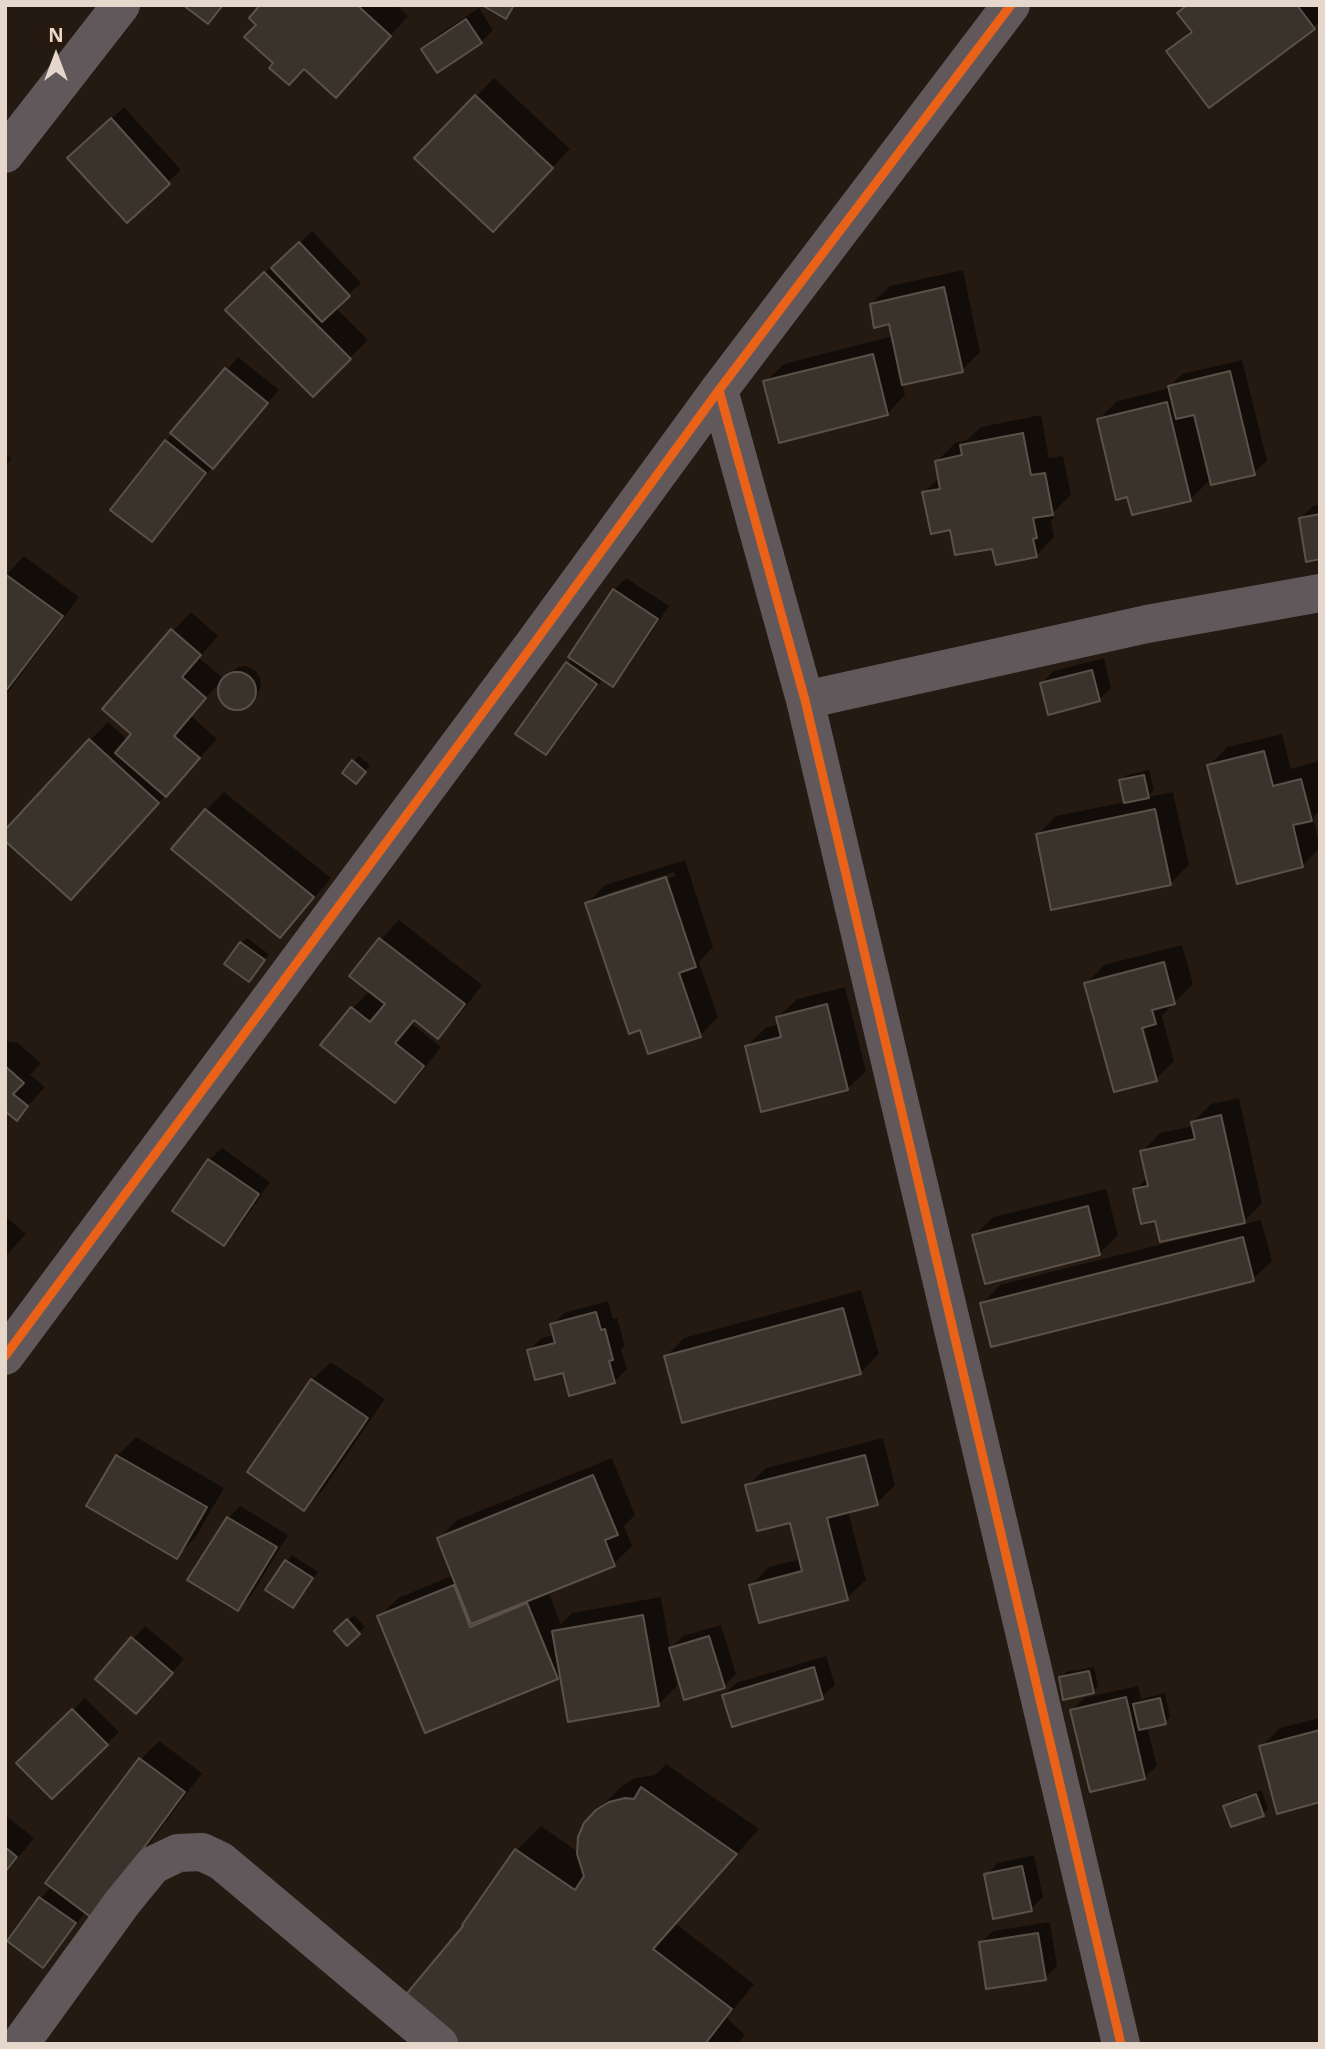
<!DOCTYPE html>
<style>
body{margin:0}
#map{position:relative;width:1325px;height:2049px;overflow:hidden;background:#251a12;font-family:"Open Sans",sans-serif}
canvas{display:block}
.frame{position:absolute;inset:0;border:7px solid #e6d7cd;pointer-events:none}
.north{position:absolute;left:21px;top:21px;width:70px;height:70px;-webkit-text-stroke:5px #2d190a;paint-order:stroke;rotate:0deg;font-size:19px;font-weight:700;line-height:28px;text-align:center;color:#e6d7cd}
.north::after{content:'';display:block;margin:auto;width:24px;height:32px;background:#e6d7cd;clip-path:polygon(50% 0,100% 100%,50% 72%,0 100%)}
</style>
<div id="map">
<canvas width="1325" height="2049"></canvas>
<div class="frame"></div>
<div class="north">N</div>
</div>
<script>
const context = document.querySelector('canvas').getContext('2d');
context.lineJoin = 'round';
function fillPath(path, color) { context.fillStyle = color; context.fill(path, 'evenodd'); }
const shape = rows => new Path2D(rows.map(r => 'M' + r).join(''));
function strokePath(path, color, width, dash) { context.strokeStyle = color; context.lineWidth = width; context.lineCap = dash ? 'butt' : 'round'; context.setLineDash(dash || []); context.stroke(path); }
fillPath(shape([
 [263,5,396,5,408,16,354,77,276,63,258,25],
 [1187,5,1320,5,1320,22,1210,106,1168,52,1192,29],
 [479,8,493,30,481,42,423,49,435,37],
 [494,78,570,149,511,211,417,158],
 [124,107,181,170,127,220,82,146],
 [312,231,361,283,335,307,368,340,313,394,228,310,283,255,285,257],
 [963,270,980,352,962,370,902,383,905,395,887,414,765,382,784,364,893,336,891,322,871,304,890,286],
 [238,357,279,390,225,454,213,466,164,528,152,540,166,441],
 [1242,360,1267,461,1254,473,1211,479,1190,500,1099,419,1117,401,1170,388,1170,386,1182,374],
 [1041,415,1049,458,1063,456,1071,495,1053,513,1054,518,1051,521,1054,537,1036,556,993,547,952,528,924,492,940,477,937,461,955,443,967,440,981,427],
 [5,454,12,459,5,466],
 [1320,505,1320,557,1301,518,1313,506],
 [24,556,79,597,5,696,5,576],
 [626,578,669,606,625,672,613,684,603,678,558,741,545,753,568,664,573,658,614,590],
 [191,612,218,636,199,658,224,679,238,667,246,666,255,670,260,678,261,687,257,695,243,707,234,708,225,704,220,697,219,683,191,716,217,739,89,879,90,740,108,722,128,740,134,734,173,631],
 [1104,658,1111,688,1099,700,1041,683,1054,671],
 [1282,734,1291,769,1319,761,1320,764,1320,810,1313,817,1320,848,1302,866,1209,766,1227,747],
 [359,756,370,765,362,776,353,762],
 [1149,770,1154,790,1147,797,1173,792,1189,865,1171,883,1038,834,1056,816,1125,802,1121,781,1127,775],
 [224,792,331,878,298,917,280,935,206,810],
 [685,860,713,947,699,962,718,1017,700,1036,587,904,605,885],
 [674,872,675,876,607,898,607,894],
 [399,920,482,985,456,1019,437,1037,416,1020,412,1024,441,1047,413,1083,395,1101,323,1045,353,1008,370,990,351,976,381,939],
 [247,938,269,954,254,974,241,943],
 [1182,945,1193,984,1162,1016,1174,1061,1156,1079,1086,984,1104,965],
 [1142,1019,1155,1069,1152,1069,1138,1020],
 [845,987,866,1071,847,1089,747,1046,765,1028,780,1024,778,1017,797,999],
 [5,1041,18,1043,41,1063,30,1075,45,1087,17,1118,5,1109],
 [1239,1098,1262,1203,1241,1225,1261,1220,1272,1261,1253,1279,982,1304,1000,1285,1214,1231,1214,1228,1156,1219,1135,1190,1148,1177,1142,1152,1160,1133,1194,1126,1193,1122,1211,1104],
 [222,1148,270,1182,236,1232,223,1244,209,1160],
 [1106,1189,1118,1235,1099,1254,974,1236,993,1217],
 [5,1216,26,1234,5,1257],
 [861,1290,879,1354,860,1373,666,1356,684,1338],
 [608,1301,613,1319,617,1318,625,1346,621,1349,627,1369,614,1382,564,1371,529,1351,541,1338,554,1335,552,1325,564,1313],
 [331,1362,385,1399,322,1491,304,1509,312,1380],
 [136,1437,224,1488,195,1538,177,1556,89,1505,117,1456],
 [883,1438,895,1485,877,1503,848,1511,866,1580,847,1598,751,1585,769,1567,801,1559,791,1521,747,1486,766,1468],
 [612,1458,635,1515,624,1526,632,1546,614,1564,548,1591,561,1624,572,1613,661,1597,670,1649,683,1636,721,1625,736,1674,724,1686,675,1664,673,1665,677,1686,658,1705,561,1673,557,1678,380,1616,398,1598,454,1575,439,1538,457,1520],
 [240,1506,288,1535,250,1597,238,1609,228,1518],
 [292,1555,318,1572,293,1606,268,1589],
 [354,1615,365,1627,347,1644,341,1626],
 [145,1626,184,1659,148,1700,97,1679],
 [826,1656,835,1685,822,1697,724,1695,736,1683],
 [1094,1667,1098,1686,1093,1692,1060,1678,1066,1672],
 [1138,1686,1141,1699,1165,1693,1170,1717,1165,1722,1147,1727,1157,1766,1144,1778,1072,1710,1084,1698],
 [85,1698,119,1732,52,1797,19,1763],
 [1320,1718,1320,1801,1261,1747,1280,1728],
 [159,1741,202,1773,110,1897,86,1911,55,1953,43,1965,9,1941,41,1898,52,1886,141,1759],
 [666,1764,759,1829,676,1924,754,1984,727,2018,745,2035,738,2044,463,2044,465,1926,517,1850,541,1826,578,1852,597,1811,622,1786,635,1778,655,1775],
 [1262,1790,1268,1809,1263,1814,1225,1806,1231,1801],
 [5,1815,34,1838,5,1874],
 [1034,1855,1043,1897,1031,1909,986,1875,998,1863],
 [1050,1922,1057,1966,1045,1978,981,1943,993,1931]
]), '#0007');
const building = shape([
 [183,5,223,5,208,24,183,5],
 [260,5,357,5,391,36,336,98,304,69,289,85,269,68,273,63,244,37,256,25,249,18,260,5],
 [482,5,514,5,506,19,482,5],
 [1187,5,1297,5,1315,29,1209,108,1166,51,1192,32,1177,13,1187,5],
 [466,19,482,43,437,73,421,49,466,19],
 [475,95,553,168,493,232,414,158,475,95],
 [111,118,170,184,127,223,67,158,111,118],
 [299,242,350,296,322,322,271,268,299,242],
 [264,272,351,359,313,397,225,310,264,272],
 [944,287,963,372,902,385,889,324,874,328,870,304,944,287],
 [873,354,888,415,779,443,763,381,873,354],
 [225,368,268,403,213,469,170,433,225,368],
 [1230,371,1255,475,1211,485,1194,415,1176,419,1168,386,1230,371],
 [1167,402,1191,501,1132,515,1127,497,1116,500,1097,419,1167,402],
 [1023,433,1031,475,1045,473,1053,515,1033,518,1037,538,1033,539,1037,557,996,565,992,549,955,555,950,530,931,534,922,492,940,489,935,461,962,455,960,445,1023,433],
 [165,440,206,473,152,542,110,510,165,440],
 [1320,514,1320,559,1306,562,1299,518,1320,514],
 [5,574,63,616,5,692,5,574],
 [613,589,658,619,613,687,568,657,613,589],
 [171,629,201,655,182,677,206,698,174,736,200,758,166,797,115,753,131,734,102,709,171,629],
 [566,662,597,684,546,755,515,734,566,662],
 [1092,670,1100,701,1048,715,1040,683,1092,670],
 '218 691a19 19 0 1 1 38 0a19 19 0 1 1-38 0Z',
 [89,739,159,803,71,900,5,841,5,830,89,739],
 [1264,751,1273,786,1301,779,1312,821,1293,825,1303,867,1237,884,1207,765,1264,751],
 [352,760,366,772,356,784,342,773,352,760],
 [1144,775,1149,798,1124,803,1119,780,1144,775],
 [205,809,314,897,280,938,171,849,205,809],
 [1155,809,1171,885,1051,910,1036,834,1155,809],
 [666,877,696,967,679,973,701,1037,648,1054,640,1030,629,1034,585,903,666,877],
 [379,938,465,1004,438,1039,414,1020,395,1043,424,1066,395,1103,320,1045,351,1007,370,1022,385,1004,349,976,379,938],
 [240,942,265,960,249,982,224,964,240,942],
 [1164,962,1175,1004,1152,1010,1156,1024,1142,1028,1157,1081,1114,1092,1084,983,1164,962],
 [827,1004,848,1090,761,1112,745,1046,781,1037,776,1017,827,1004],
 [5,1066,24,1083,13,1094,28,1106,17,1121,5,1111,5,1066],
 [1221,1115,1245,1223,1160,1242,1155,1221,1141,1224,1133,1189,1148,1186,1140,1151,1195,1139,1191,1122,1221,1115],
 [208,1159,259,1194,224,1246,172,1211,208,1159],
 [1088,1206,1100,1255,985,1284,972,1235,1088,1206],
 [1243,1237,1254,1281,991,1347,980,1303,1243,1237],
 [843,1308,861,1374,682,1423,664,1356,843,1308],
 [596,1312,601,1330,605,1329,613,1360,609,1361,615,1383,569,1396,563,1373,535,1380,527,1350,555,1343,550,1324,596,1312],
 [311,1379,368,1418,304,1511,247,1472,311,1379],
 [116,1455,207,1507,177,1559,86,1506,116,1455],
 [865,1455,878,1505,827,1518,848,1600,759,1623,749,1585,802,1571,790,1523,757,1531,745,1485,865,1455],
 [593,1475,618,1535,605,1540,615,1566,471,1624,437,1538,593,1475],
 [227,1517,277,1547,238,1611,187,1580,227,1517],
 [285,1560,313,1578,293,1608,265,1590,285,1560],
 [454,1585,470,1627,527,1603,558,1679,425,1733,377,1616,454,1585],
 [643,1615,659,1706,568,1722,552,1631,643,1615],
 [347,1619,360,1634,347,1646,334,1631,347,1619],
 [709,1636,725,1688,684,1700,669,1648,709,1636],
 [131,1637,173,1673,136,1714,95,1679,131,1637],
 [814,1667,823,1699,732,1727,722,1695,814,1667],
 [1089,1671,1094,1693,1063,1700,1059,1677,1089,1671],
 [1126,1697,1145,1779,1090,1792,1070,1710,1126,1697],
 [1160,1698,1166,1724,1139,1730,1133,1704,1160,1698],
 [72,1709,108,1745,52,1799,16,1763,72,1709],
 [1320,1730,1320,1802,1277,1814,1259,1746,1320,1730],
 [139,1758,185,1792,92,1918,45,1883,139,1758],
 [641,1787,737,1854,653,1949,732,2009,705,2044,460,2044,404,1997,463,1926,462,1925,515,1849,575,1890,584,1876,577,1854,578,1837,584,1823,596,1810,609,1802,625,1798,634,1799,641,1787],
 [1256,1794,1264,1816,1231,1827,1223,1806,1256,1794],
 [5,1847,17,1857,5,1872,5,1847],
 [1022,1866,1032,1911,993,1919,984,1874,1022,1866],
 [39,1897,76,1923,43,1968,7,1941,39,1897],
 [1038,1933,1046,1980,986,1989,979,1942,1038,1933]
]);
fillPath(building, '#3a332b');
strokePath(building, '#5a5249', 2);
strokePath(shape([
 [5,154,121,5],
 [719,390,805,700,1121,2044],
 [805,700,1147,624,1320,593],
 [5,1356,535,642,719,390,1011,5],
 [20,2044,122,1903,153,1865,178,1853,202,1852,221,1861,439,2044]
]), '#61585c', 38);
strokePath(shape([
 [719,390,805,700,1121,2044],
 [5,1356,535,642,719,390,1011,5]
]), '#ea6118', 9);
</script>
